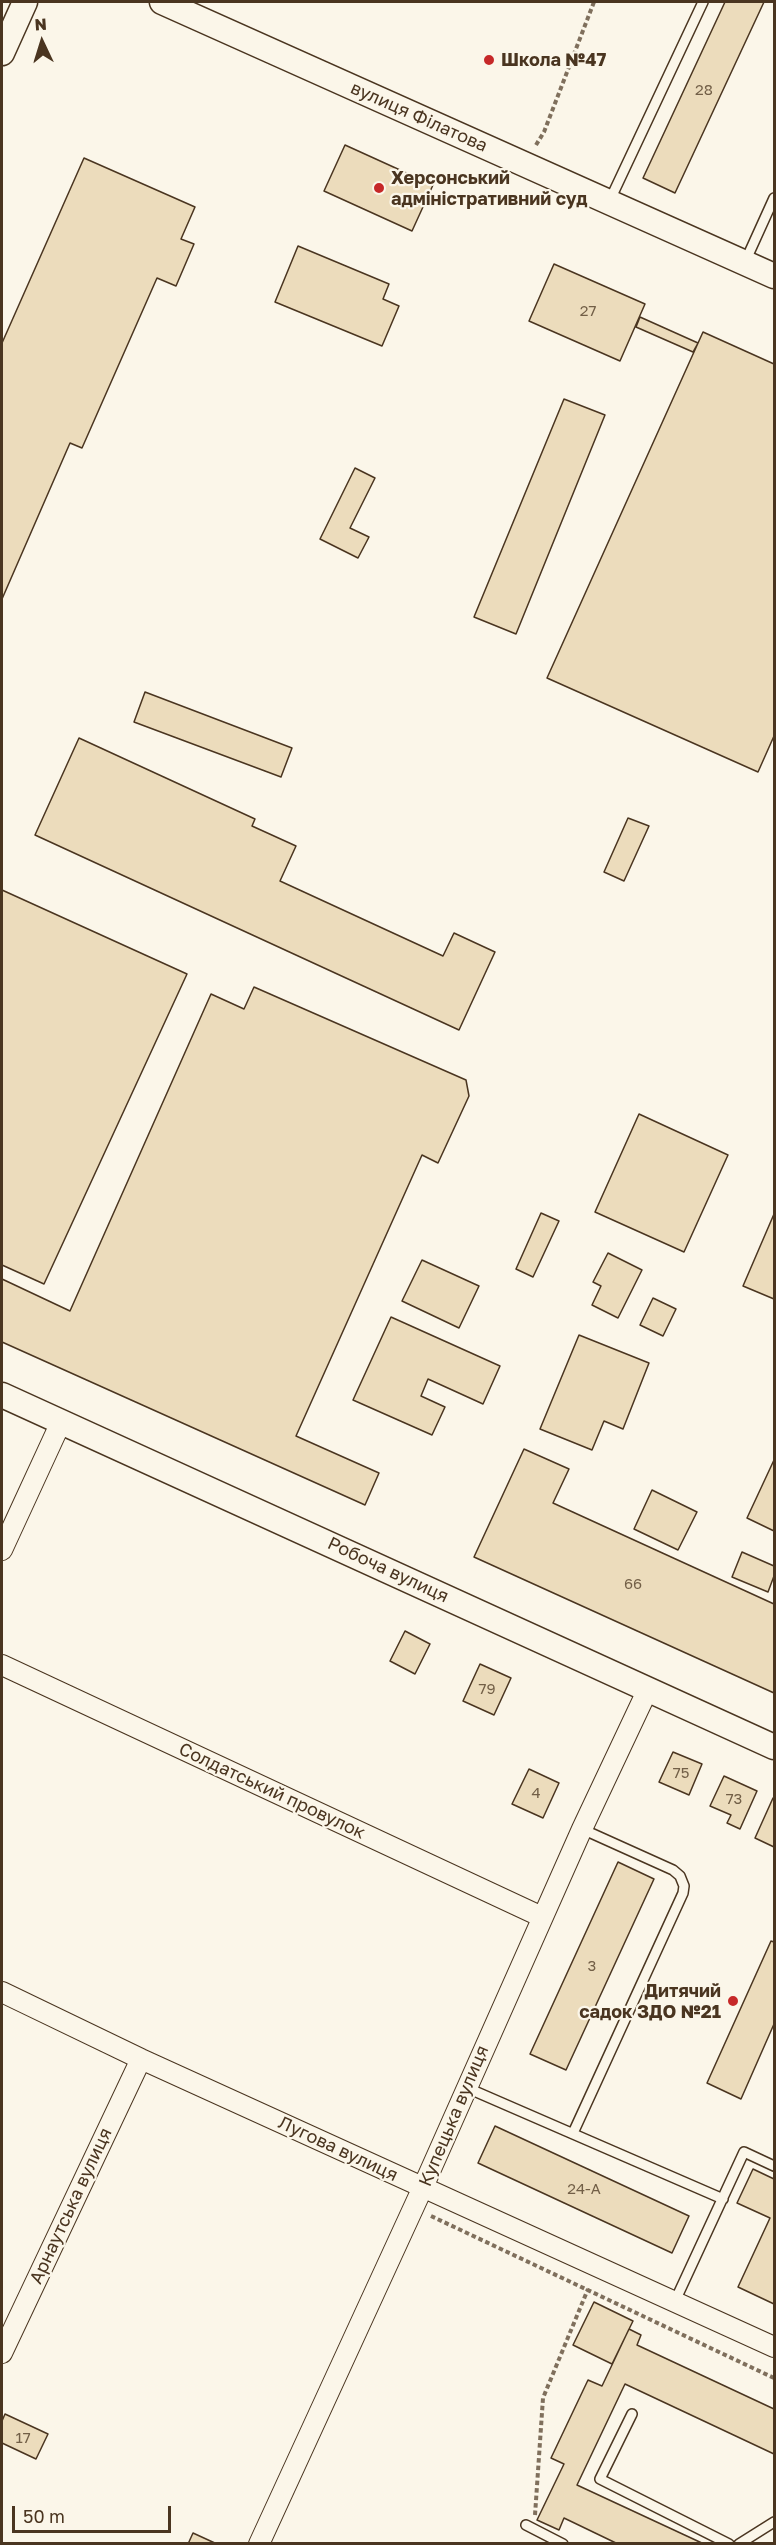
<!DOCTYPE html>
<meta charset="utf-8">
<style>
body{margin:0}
#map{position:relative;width:776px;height:2545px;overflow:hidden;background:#fbf6e9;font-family:"Golos Text",sans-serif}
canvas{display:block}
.frame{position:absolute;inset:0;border:3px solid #4a3520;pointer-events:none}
.north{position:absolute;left:12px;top:12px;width:60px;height:60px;-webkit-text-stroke:4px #fbf6e9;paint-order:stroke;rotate:356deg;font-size:16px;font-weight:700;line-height:24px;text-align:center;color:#4a3520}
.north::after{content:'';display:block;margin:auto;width:21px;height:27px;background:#4a3520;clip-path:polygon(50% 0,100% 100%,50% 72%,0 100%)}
.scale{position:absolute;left:12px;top:2506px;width:159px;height:27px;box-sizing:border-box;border:3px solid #4a3520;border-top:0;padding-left:8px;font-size:18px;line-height:21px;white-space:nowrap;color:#4a3520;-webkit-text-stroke:4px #fbf6e9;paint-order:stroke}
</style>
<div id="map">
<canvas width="776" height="2545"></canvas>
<div class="frame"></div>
<div class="north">N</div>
<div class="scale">50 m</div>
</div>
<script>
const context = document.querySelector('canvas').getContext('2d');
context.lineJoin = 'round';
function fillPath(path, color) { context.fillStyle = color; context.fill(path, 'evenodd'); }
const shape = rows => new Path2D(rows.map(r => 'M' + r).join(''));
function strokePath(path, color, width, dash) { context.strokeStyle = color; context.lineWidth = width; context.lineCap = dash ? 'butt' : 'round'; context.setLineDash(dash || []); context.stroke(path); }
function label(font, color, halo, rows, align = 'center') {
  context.font = font + ' "Golos Text",sans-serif'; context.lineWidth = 4.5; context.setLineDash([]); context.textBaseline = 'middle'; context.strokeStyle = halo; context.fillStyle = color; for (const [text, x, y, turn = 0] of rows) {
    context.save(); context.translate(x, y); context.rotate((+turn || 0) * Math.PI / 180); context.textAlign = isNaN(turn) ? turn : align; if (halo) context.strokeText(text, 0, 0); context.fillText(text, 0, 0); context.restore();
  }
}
const building = shape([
 [725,2,764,2,675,193,643,178,725,2],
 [345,145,433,185,412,231,324,191,345,145],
 [84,158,195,207,181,239,194,244,176,286,157,278,82,448,70,443,2,599,2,343,84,158],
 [298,246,389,284,383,299,399,306,382,346,275,302,298,246],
 [554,264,645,304,620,361,529,321,554,264],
 [640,317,698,343,693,352,636,327,640,317],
 [703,332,774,364,774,736,758,772,547,678,703,332],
 [564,399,605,415,516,634,474,617,564,399],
 [355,468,375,478,350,528,369,537,358,558,320,539,355,468],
 [145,692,292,748,281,777,134,722,145,692],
 [79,738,255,819,252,826,296,846,280,881,443,956,454,933,495,952,459,1030,35,835,79,738],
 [628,818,649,826,624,881,604,872,628,818],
 [2,890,187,974,44,1284,2,1265,2,890],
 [254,987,466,1080,469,1096,438,1163,422,1155,296,1436,379,1473,365,1505,2,1342,2,1279,70,1311,211,994,244,1009,254,987],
 [639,1114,728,1155,684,1252,595,1212,639,1114],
 [541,1213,559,1221,533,1277,516,1269,541,1213],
 [774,1214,774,1299,743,1286,774,1214],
 [608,1253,642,1270,618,1318,592,1305,601,1286,593,1282,608,1253],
 [422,1260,479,1286,459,1328,402,1301,422,1260],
 [653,1298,676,1309,663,1336,640,1325,653,1298],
 [391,1317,500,1366,483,1404,428,1379,421,1396,445,1407,432,1435,353,1400,391,1317],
 [579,1335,649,1363,623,1429,604,1421,592,1450,540,1429,579,1335],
 [524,1449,569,1469,553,1503,774,1604,774,1693,474,1557,524,1449],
 [774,1460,774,1531,747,1518,774,1460],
 [652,1490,697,1512,678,1550,634,1529,652,1490],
 [742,1552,774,1566,774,1576,768,1592,732,1577,742,1552],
 [405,1631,430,1644,415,1674,390,1661,405,1631],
 [480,1664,511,1678,494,1715,463,1701,480,1664],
 [673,1752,702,1764,689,1795,659,1782,673,1752],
 [529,1769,559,1783,543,1818,512,1804,529,1769],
 [724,1776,757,1791,740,1829,727,1823,731,1815,710,1806,724,1776],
 [773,1798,774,1798,774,1847,755,1838,773,1798],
 [618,1862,654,1879,566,2070,530,2054,618,1862],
 [771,1941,774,1942,774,2024,741,2099,707,2083,771,1941],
 [495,2126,689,2216,672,2253,478,2163,495,2126],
 [753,2169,774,2179,774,2304,738,2287,770,2218,737,2203,753,2169],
 [594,2302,633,2321,612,2364,573,2345,594,2302],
 [629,2329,641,2335,637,2345,774,2409,774,2454,625,2384,577,2485,704,2544,618,2544,564,2518,559,2530,537,2520,564,2464,551,2458,588,2380,602,2386,629,2329],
 [5,2414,48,2434,36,2459,2,2443,2,2421,5,2414],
 [193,2533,217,2544,188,2544,193,2533]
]);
fillPath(building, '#ecdcbc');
strokePath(building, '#4a3520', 1.5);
const service = shape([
 [609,202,703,2],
 [745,262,774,198],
 [465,2087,723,2199],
 [573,2133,683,1893,684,1886,680,1876,673,1870,582,1829],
 [675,2301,744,2152,774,2166],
 [632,2414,600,2479,729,2544],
 [526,2525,563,2544],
 [739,2544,774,2522]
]);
const minor = shape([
 [2,1550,61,1422],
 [2,1665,542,1917],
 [2,1992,141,2059,774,2347],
 [2,2353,141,2059],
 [259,2544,423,2187,582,1829,648,1689]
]);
const tertiary = shape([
 [162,2,774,276],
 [2,53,25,2],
 [2,1395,774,1747]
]);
strokePath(service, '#4a3520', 12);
strokePath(minor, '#4a3520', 22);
strokePath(tertiary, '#4a3520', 27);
strokePath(shape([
 [536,145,544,132,594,2],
 [431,2216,774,2378],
 [535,2515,543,2398,588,2289]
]), '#7f6f5c', 4, [4.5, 3]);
strokePath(service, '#fbf6e9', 9);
strokePath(minor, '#fbf6e9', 20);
strokePath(tertiary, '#fbf6e9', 24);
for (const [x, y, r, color] of [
 [489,60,6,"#c62828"],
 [379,188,6,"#c62828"],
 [733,2001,6,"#c62828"]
]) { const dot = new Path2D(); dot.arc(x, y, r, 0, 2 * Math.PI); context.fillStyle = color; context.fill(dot); strokePath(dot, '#fbf6e9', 2); }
label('15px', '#725f47', null, [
 ["28",704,90],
 ["27",588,311],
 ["66",633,1584],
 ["79",487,1689],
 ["75",681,1773],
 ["4",536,1793],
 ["73",734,1799],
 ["3",592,1966],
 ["24-А",584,2189],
 ["17",23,2438]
]);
label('bold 18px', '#4a3520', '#fbf6e9', [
 ["Школа №47",501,60],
 ["Херсонський",391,178],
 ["адміністративний суд",391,199],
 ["Дитячий",721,1991,"right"],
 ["садок ЗДО №21",721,2012,"right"]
], 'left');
label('18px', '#4a3520', '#fbf6e9', [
 ["вулиця Філатова",419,117,24],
 ["Робоча вулиця",388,1570,25],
 ["Солдатський провулок",272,1791,25],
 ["Купецька вулиця",454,2116,-67],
 ["Лугова вулиця",338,2149,25],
 ["Арнаутська вулиця",71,2206,-65]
]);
</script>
